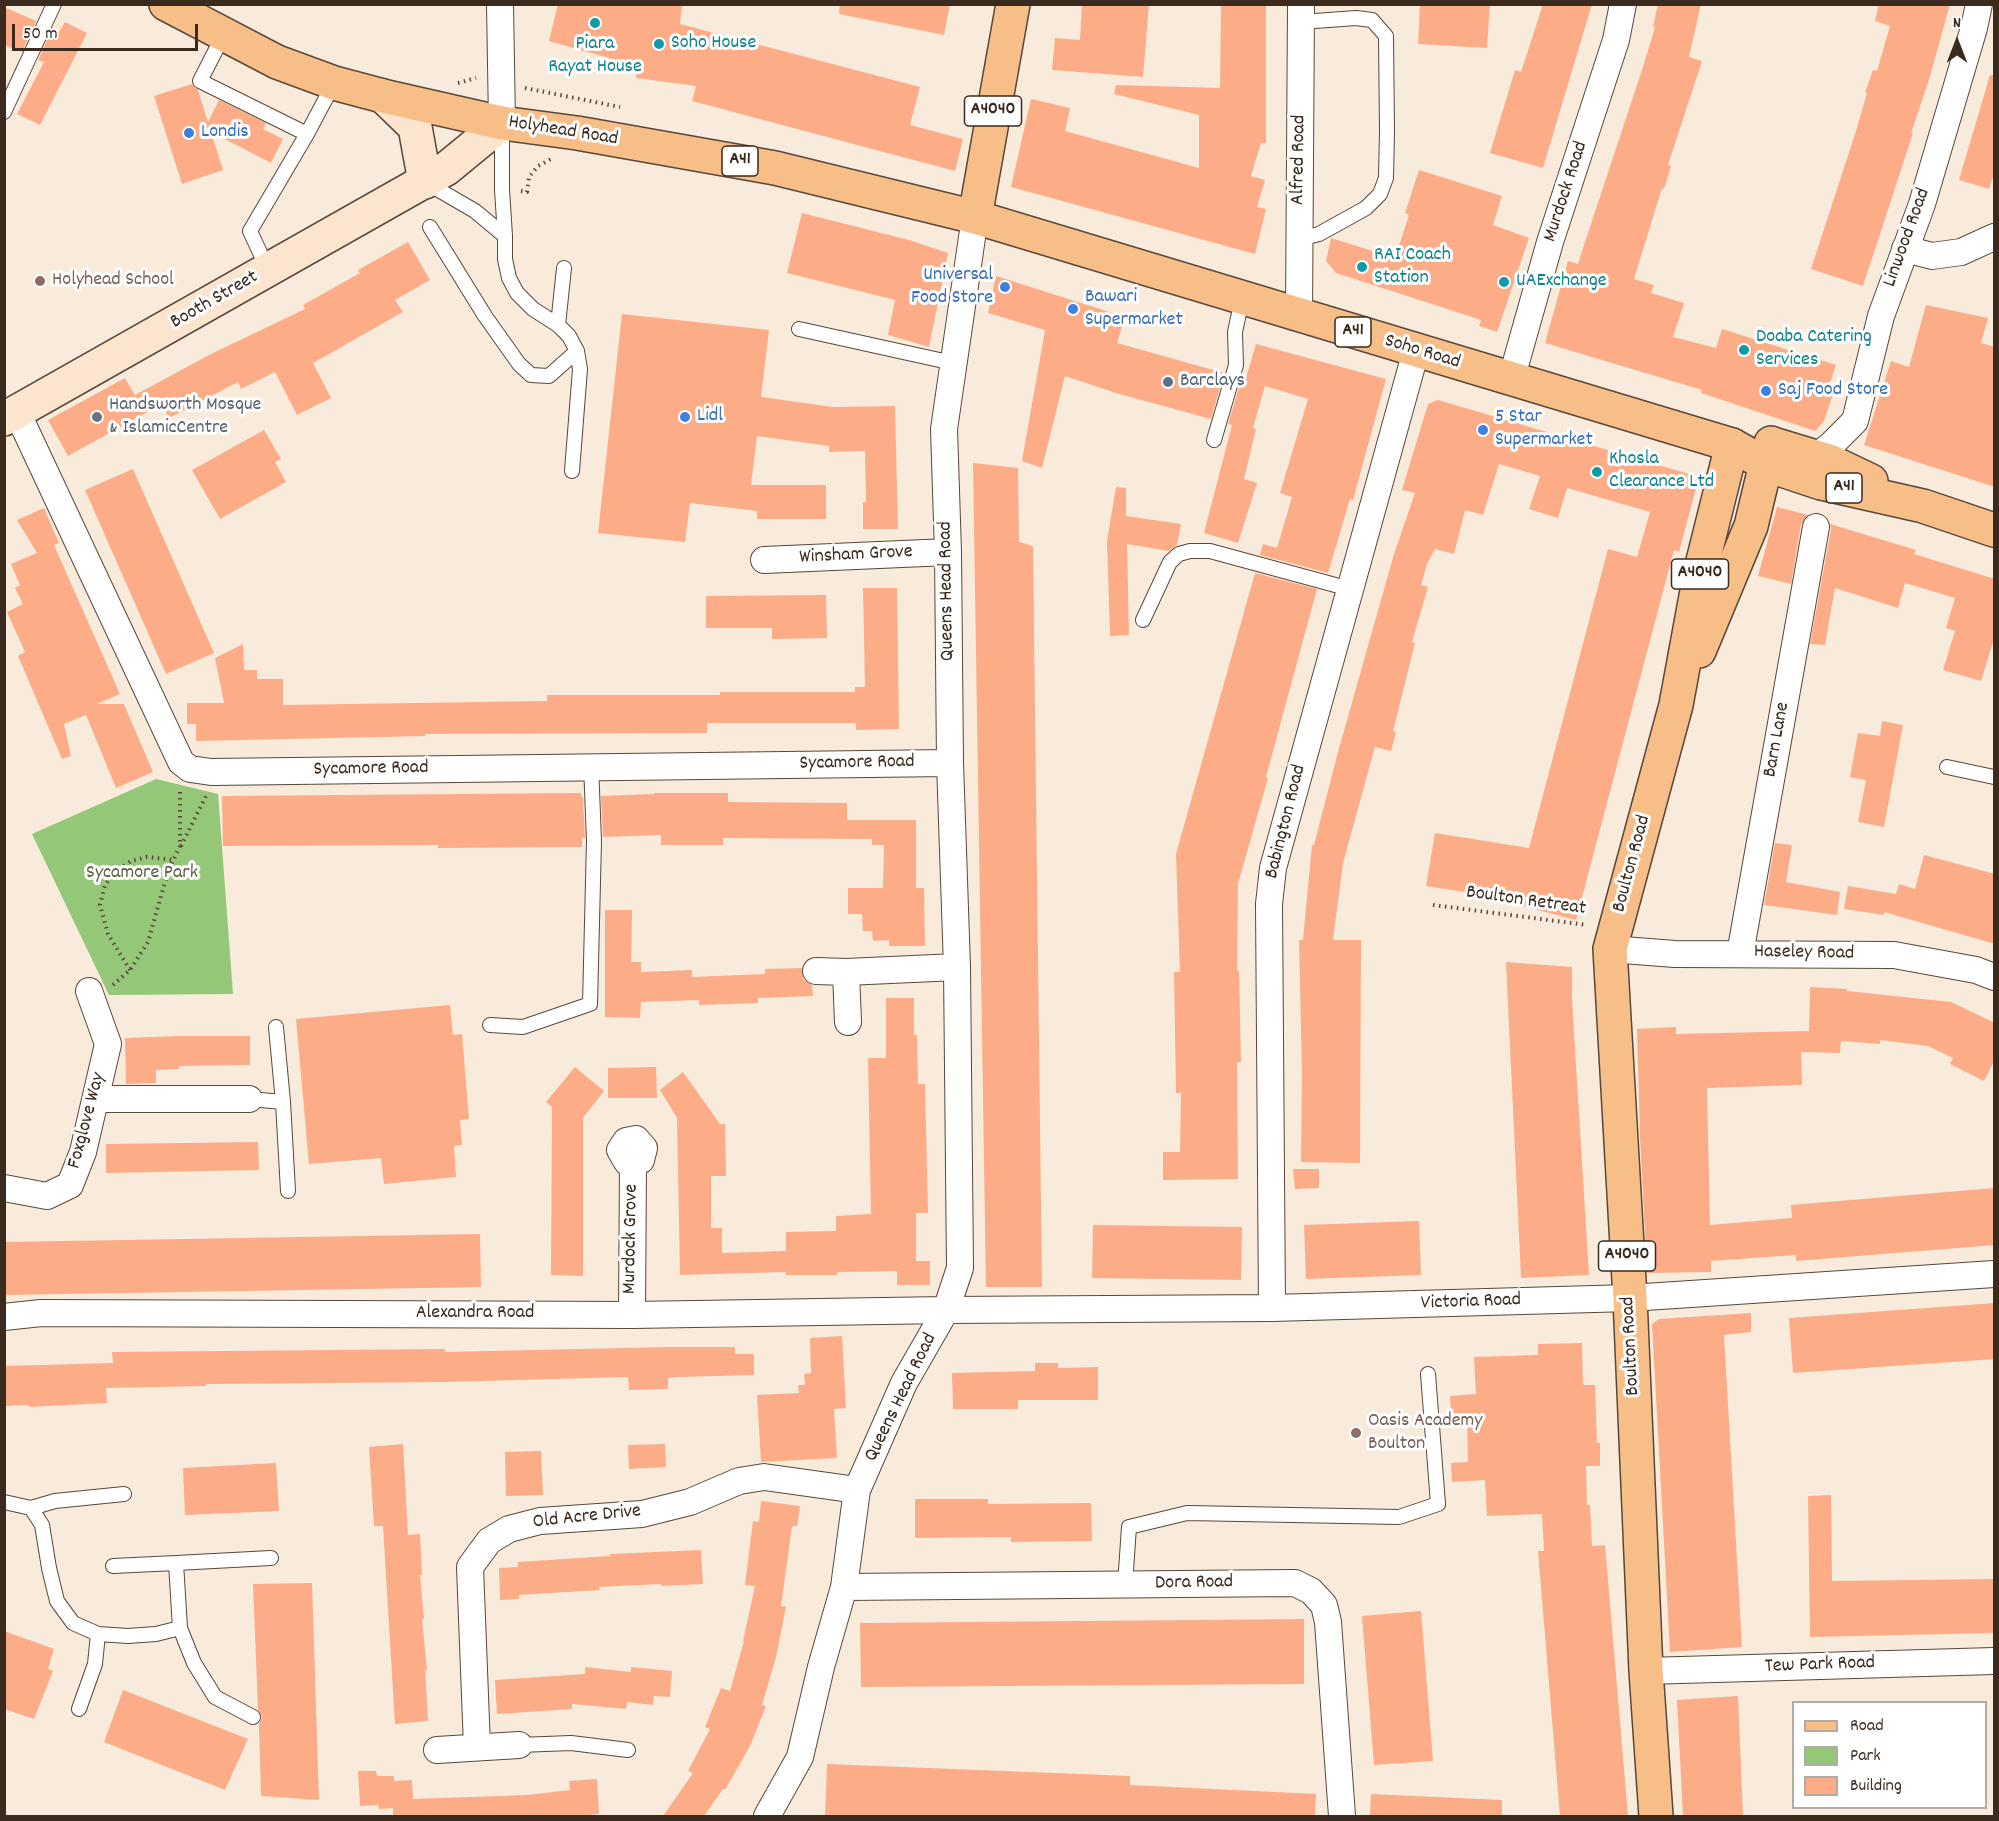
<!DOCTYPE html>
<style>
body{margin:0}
#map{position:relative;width:1999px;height:1821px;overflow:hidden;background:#f9ebdb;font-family:Dekko,sans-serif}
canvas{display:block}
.frame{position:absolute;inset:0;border:6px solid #3b2a1e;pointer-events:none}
.legend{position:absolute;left:1792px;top:1701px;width:195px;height:108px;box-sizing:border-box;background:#fff;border:2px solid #b1aaa5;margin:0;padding:8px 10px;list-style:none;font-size:18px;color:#3b2a1e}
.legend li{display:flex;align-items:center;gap:12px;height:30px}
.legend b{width:30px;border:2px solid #b1aaa5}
.north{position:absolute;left:1927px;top:12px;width:60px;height:60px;-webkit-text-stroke:4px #fff;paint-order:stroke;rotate:0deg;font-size:16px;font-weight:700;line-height:24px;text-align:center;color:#3b2a1e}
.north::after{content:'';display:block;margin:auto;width:21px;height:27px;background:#3b2a1e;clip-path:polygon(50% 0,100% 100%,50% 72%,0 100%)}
.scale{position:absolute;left:12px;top:24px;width:186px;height:27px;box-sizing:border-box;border:3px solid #3b2a1e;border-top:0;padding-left:8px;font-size:18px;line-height:21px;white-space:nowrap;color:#3b2a1e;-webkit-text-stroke:4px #fff;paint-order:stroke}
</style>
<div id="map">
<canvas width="1999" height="1821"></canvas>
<div class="frame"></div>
<ul class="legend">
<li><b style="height:8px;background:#f7be87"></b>Road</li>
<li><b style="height:16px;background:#94c778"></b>Park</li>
<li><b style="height:16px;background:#fcad87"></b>Building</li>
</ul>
<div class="north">N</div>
<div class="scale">50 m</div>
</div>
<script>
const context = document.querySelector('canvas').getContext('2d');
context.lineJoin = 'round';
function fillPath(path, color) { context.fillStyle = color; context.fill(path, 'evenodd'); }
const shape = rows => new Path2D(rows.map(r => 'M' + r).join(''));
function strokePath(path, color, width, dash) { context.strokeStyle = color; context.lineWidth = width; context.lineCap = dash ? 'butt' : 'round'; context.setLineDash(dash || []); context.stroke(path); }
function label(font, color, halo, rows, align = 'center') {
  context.font = font + ' Dekko,sans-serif'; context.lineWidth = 6; context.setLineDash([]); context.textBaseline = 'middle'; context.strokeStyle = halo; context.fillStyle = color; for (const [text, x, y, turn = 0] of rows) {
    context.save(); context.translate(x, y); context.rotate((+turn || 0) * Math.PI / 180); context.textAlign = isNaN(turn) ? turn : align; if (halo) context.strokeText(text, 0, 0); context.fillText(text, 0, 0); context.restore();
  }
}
fillPath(shape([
 [156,779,218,794,233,994,109,995,32,834]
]), '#94c778');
fillPath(shape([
 [558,4,682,4,680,24,920,87,910,125,963,139,955,171,692,101,696,86,636,78,637,66,549,41],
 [840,4,950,4,944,35,839,14],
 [1082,4,1149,4,1143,77,1052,70,1055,38,1080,40],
 [1221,4,1266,4,1266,143,1261,143,1251,176,1265,180,1257,207,1266,209,1255,254,1011,187,1031,99,1070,108,1065,131,1199,168,1199,115,1114,94,1116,85,1220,88],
 [1420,4,1490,4,1487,48,1418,44],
 [1543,4,1592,4,1543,168,1490,153,1515,70,1521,72],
 [1658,4,1701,4,1689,57,1702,61,1668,165,1671,166,1664,189,1662,188,1634,279,1654,285,1651,293,1684,303,1673,337,1716,348,1722,329,1836,365,1827,392,1833,394,1824,421,1815,431,1701,393,1702,390,1545,343,1568,261,1578,264,1585,242,1643,67,1655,27,1653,27],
 [1879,4,1950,4,1929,80,1911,133,1913,133,1863,286,1811,269,1856,131,1867,93,1865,93,1873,70,1877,71,1890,26,1875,21],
 [4,7,36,21,22,52,4,45],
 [65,22,87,33,40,125,17,114,44,62,38,60,52,29,59,32],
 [1990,75,1995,75,1995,172,1989,189,1959,180],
 [192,84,198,90,208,122,219,100,266,123,263,129,283,139,271,163,211,132,223,170,182,184,154,96],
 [1419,170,1502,196,1493,225,1529,238,1497,332,1479,326,1481,320,1336,273,1326,261,1331,238,1395,258,1409,215,1405,213],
 [802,213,909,240,948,253,929,347,888,335,895,300,787,273],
 [408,242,430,280,395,300,403,312,313,363,331,398,297,415,275,372,241,389,238,382,169,418,162,404,68,456,48,420,125,378,135,395,211,354,305,309,303,305,360,273,358,270],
 [996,276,1125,317,1117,343,1224,373,1211,419,1119,394,1065,376,1042,468,1022,461,1045,330,988,313],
 [1926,305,1988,318,1981,343,1995,347,1995,487,1864,445,1891,361,1909,367],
 [622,314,769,330,761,397,833,407,895,406,898,529,863,529,863,502,866,502,865,451,829,452,829,446,757,436,751,485,826,485,826,519,757,519,757,511,690,503,685,542,598,533],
 [1256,344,1386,379,1353,500,1350,499,1328,573,1260,555,1263,544,1277,548,1292,497,1280,493,1308,399,1265,386,1253,428,1256,429,1244,479,1257,483,1238,543,1204,533,1232,425,1228,424,1242,377,1246,378],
 [1438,400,1699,477,1679,552,1674,550,1576,920,1515,904,1516,900,1426,886,1435,833,1529,848,1608,549,1637,557,1650,512,1567,488,1558,518,1529,509,1540,476,1499,464,1483,515,1465,510,1454,554,1435,549,1427,564,1421,585,1428,587,1412,642,1415,643,1393,731,1396,732,1391,751,1375,747,1343,863,1333,940,1361,940,1360,1163,1301,1162,1302,1073,1299,940,1303,940,1312,845,1314,845,1338,752,1394,554,1415,493,1402,490,1428,404],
 [264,430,281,459,275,462,286,482,220,519,192,470],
 [973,463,1018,468,1019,542,1033,546,1042,1287,986,1287],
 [133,469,214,653,166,674,85,490],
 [1116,487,1126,488,1126,516,1181,524,1177,545,1169,551,1127,544,1129,635,1110,636,1107,541],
 [1777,507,1808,515,1801,524,1791,584,1758,576],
 [44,508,59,543,54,545,120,694,97,704,124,704,153,772,116,788,86,715,64,724,71,756,62,759,18,656,25,652,7,612,23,604,15,588,20,585,11,564,37,553,17,520],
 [1830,524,1916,550,1914,554,1995,579,1995,636,1981,681,1943,670,1955,631,1946,628,1955,598,1905,583,1898,608,1835,588,1825,645,1810,644,1831,530],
 [1255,573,1317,589,1266,777,1268,778,1238,884,1237,971,1239,971,1241,1062,1237,1062,1238,1179,1163,1180,1163,1152,1180,1152,1181,1093,1176,1093,1174,972,1180,972,1176,854],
 [863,588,897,588,899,729,856,730,856,723,707,723,707,733,425,734,425,736,196,741,196,724,187,724,187,703,224,703,215,658,243,644,244,670,257,670,257,679,283,679,283,705,547,701,547,695,720,695,720,692,855,692,855,687,865,687],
 [826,595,827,638,772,639,772,628,706,628,706,596],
 [1882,721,1903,725,1884,827,1858,822,1866,780,1850,777,1858,733,1880,736],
 [581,793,581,797,583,797,585,838,582,838,582,847,438,848,438,845,223,846,222,796],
 [654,793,728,793,728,802,847,803,847,820,916,820,916,888,924,888,925,946,889,946,889,940,873,941,872,931,863,931,862,914,848,914,848,888,883,888,884,845,872,845,872,839,723,838,723,845,661,845,661,835,603,837,601,796,654,794],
 [1775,843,1792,845,1786,882,1840,892,1837,915,1764,905],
 [1924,855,1995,874,1995,944,1884,912,1884,915,1844,909,1848,886,1896,894,1899,884,1915,889],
 [605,910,632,910,631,962,641,962,641,972,692,970,692,977,765,974,765,969,802,968,803,979,812,985,813,996,758,998,758,1003,699,1005,699,1000,641,1002,640,1018,605,1017],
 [1506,962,1572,967,1572,1000,1589,1275,1521,1278],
 [1810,987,1847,989,1847,991,1951,1002,1995,1023,1995,1059,1984,1081,1950,1064,1953,1058,1928,1046,1880,1040,1880,1044,1841,1041,1840,1053,1801,1052,1802,1085,1707,1088,1710,1225,1792,1218,1791,1205,1995,1188,1995,1245,1796,1261,1796,1255,1711,1261,1711,1272,1647,1273,1640,1136,1637,1029,1676,1027,1676,1034,1809,1031],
 [886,998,914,998,914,1035,917,1035,918,1084,925,1084,928,1213,916,1213,916,1261,930,1261,930,1285,897,1285,897,1271,837,1272,837,1275,786,1275,786,1272,680,1275,677,1118,660,1090,683,1072,720,1124,725,1124,726,1176,711,1176,711,1228,722,1228,722,1253,786,1251,786,1232,836,1231,836,1216,871,1214,868,1058,886,1058],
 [450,1005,453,1035,462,1034,469,1119,460,1120,462,1145,454,1146,456,1177,384,1184,381,1158,309,1164,296,1019],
 [179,1036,250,1036,250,1065,179,1066,179,1069,156,1070,156,1083,126,1084,125,1038],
 [575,1067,604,1091,583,1118,583,1276,551,1275,552,1107,546,1102],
 [656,1067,657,1098,608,1098,608,1068],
 [258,1142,259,1170,106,1173,106,1144],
 [1293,1169,1319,1169,1319,1188,1295,1189],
 [1419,1221,1421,1275,1306,1279,1304,1225],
 [1093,1225,1242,1227,1241,1280,1092,1278],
 [480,1234,481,1287,4,1295,5,1242],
 [1995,1303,1995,1359,1793,1373,1789,1318],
 [1751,1313,1751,1332,1724,1335,1742,1647,1670,1652,1652,1324,1659,1319],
 [842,1336,846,1408,834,1409,837,1458,761,1462,757,1395,799,1393,798,1385,805,1385,804,1374,811,1373,810,1338],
 [1582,1343,1583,1385,1595,1385,1597,1443,1600,1443,1600,1466,1586,1466,1587,1505,1590,1505,1592,1546,1605,1545,1628,1816,1560,1816,1538,1551,1544,1551,1542,1514,1487,1516,1485,1480,1452,1482,1451,1463,1468,1462,1467,1415,1451,1415,1450,1396,1476,1394,1474,1357,1538,1355,1538,1344],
 [668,1347,735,1347,735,1354,754,1354,754,1375,678,1377,668,1378,668,1389,629,1390,628,1377,445,1382,206,1384,206,1386,106,1388,107,1403,29,1407,29,1405,4,1406,4,1366,113,1363,112,1352,445,1349,445,1352],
 [1035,1363,1058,1363,1058,1368,1098,1367,1098,1400,1018,1400,1018,1409,953,1409,952,1373,1035,1371],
 [403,1444,408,1535,420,1534,422,1575,420,1575,424,1619,422,1619,427,1670,425,1670,428,1721,395,1724,383,1526,374,1526,369,1447],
 [665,1444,666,1467,629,1469,628,1445],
 [541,1451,543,1495,506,1496,505,1452],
 [276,1463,279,1511,185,1515,183,1468],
 [1831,1495,1832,1581,1994,1579,1994,1633,1810,1637,1808,1496],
 [915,1499,988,1499,988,1504,1091,1503,1092,1541,1011,1542,1011,1537,915,1538],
 [761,1501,800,1506,797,1526,792,1526,781,1606,786,1607,776,1657,762,1705,766,1706,750,1746,725,1790,723,1789,704,1816,663,1816,693,1773,688,1771,710,1729,705,1727,721,1688,730,1691,744,1641,743,1641,755,1586,745,1585,753,1521,759,1522],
 [701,1550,703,1584,661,1586,661,1584,599,1587,600,1590,519,1595,519,1599,500,1600,499,1568,518,1567,518,1562,610,1556,610,1554],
 [312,1583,319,1800,261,1796,259,1724,262,1717,258,1710,253,1584],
 [1421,1611,1433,1761,1374,1765,1362,1616],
 [1304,1619,1304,1684,861,1687,860,1623],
 [4,1631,54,1649,48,1669,53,1671,34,1719,4,1709],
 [585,1667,631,1672,631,1667,672,1671,670,1697,654,1696,653,1705,627,1702,626,1709,572,1704,572,1709,497,1714,495,1680,585,1674],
 [123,1690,248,1739,225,1790,104,1742],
 [1738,1696,1743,1816,1683,1816,1677,1700],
 [827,1764,1130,1776,1130,1785,1316,1794,1315,1816,825,1816],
 [358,1771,376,1771,377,1776,394,1776,394,1781,412,1780,413,1799,528,1795,570,1790,569,1781,597,1779,599,1814,572,1816,393,1816,393,1808,379,1809,378,1805,360,1806],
 [1371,1794,1502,1800,1502,1816,1370,1816]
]), '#fcad87');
const lane = shape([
 [224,34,200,81,307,134,250,231,268,270],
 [4,112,54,4],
 [502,125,502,190,505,236,505,259,509,278,517,293,533,309,558,325,569,336,577,351,580,369,572,471],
 [307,134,334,83],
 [425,182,475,211,505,236],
 [430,227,485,316,519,364,531,375,549,376,577,351],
 [1299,239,1319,234,1366,208,1380,194,1386,178,1387,131,1386,36,1372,20,1356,18,1301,22],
 [558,325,564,268],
 [799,329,953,363],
 [1214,440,1236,365,1235,332,1242,299],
 [1143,620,1170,562,1179,554,1190,551,1210,551,1350,589],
 [1947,767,1994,777],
 [490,1025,523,1027,590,1004,594,841,591,764],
 [249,1099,283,1102,276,1027],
 [283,1102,288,1191],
 [4,1502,31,1508,42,1525,49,1568,57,1601,73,1623,98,1634,128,1636,156,1634,180,1628,176,1563,271,1558],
 [31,1508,55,1501,124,1494],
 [113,1566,176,1563],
 [1125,1585,1129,1527,1187,1513,1399,1517,1438,1504,1428,1374],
 [180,1628,194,1663,215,1697,253,1717],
 [79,1709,95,1664,98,1634],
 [519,1745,571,1743,628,1750]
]);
const street = shape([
 [500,4,502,123],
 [1905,249,1932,256,1961,252,1994,237],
 [1299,316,1301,4],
 [1511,380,1550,242,1616,40,1623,4],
 [17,412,181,762,190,769,211,772,950,763],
 [1816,457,1831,445,1855,421,1881,316,1922,204,1974,28,1979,4],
 [764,560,948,552],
 [1610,949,1675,954,1894,955,1976,970,1994,977],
 [1740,954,1816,527],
 [816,971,846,972],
 [848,1022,846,972,957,967],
 [96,1099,249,1099],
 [636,1139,644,1148,641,1160,633,1163,627,1162,620,1150,626,1141,636,1139],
 [4,1188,47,1196,70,1185,83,1152,108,1044,89,991],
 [1272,1308,1269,904,1273,868,1416,351],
 [632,1315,633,1163],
 [4,1317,41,1313,632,1315,946,1310,1272,1308,1630,1298,1994,1274],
 [844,1587,1295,1583,1311,1591,1324,1605,1328,1622,1342,1816],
 [1646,1671,1994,1661],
 [477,1747,470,1567,489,1541,509,1529,540,1521,642,1514,690,1502,739,1481,764,1477,857,1490],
 [437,1750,519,1745],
 [767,1816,800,1757,821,1667,844,1587,857,1490,904,1383,946,1310,960,1268,957,967,950,763,948,552,944,429,975,217]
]);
const secondary = shape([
 [383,96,415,127,425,182],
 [4,419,446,169,502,123]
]);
const primary = shape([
 [975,217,1013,4],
 [1699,651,1751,526,1771,443],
 [1656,1816,1646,1671,1630,1298,1610,949,1676,705,1701,569,1732,445]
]);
const highway = shape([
 [166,4,277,62,334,83,383,96,502,123,577,133,775,168,975,217,1732,445,1767,465,1821,483,1923,506,1994,530],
 [1773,444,1829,461,1871,481]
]);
strokePath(lane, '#58473a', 16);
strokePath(street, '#58473a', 28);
strokePath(secondary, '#58473a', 36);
strokePath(primary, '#58473a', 36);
strokePath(highway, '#58473a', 36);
strokePath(shape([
 [458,83,476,78],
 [525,88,620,107],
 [521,191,527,192,529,177,538,166,551,159],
 [181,846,206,796],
 [1433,905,1587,925],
 [130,970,108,934,100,905,105,885,115,872,131,861,147,857,175,860],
 [113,985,130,970,148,942,168,871,180,846,180,790]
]), '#58473a', 4, [1.5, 4.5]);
strokePath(lane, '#fff', 14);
strokePath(street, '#fff', 26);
strokePath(secondary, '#fce5cf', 33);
strokePath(primary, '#f7be87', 33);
strokePath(highway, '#f7be87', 33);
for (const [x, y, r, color] of [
 [595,23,6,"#0f9aa8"],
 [659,44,6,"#0f9aa8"],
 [189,133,6,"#3f7fe0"],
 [1362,267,6,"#0f9aa8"],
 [40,281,6,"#8d6e63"],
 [1504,282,6,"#0f9aa8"],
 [1005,287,6,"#3f7fe0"],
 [1073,309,6,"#3f7fe0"],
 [1744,350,6,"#0f9aa8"],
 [1168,382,6,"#5c6f8a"],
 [1766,391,6,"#3f7fe0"],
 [97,417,6,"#6b7280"],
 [685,417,6,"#3f7fe0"],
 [1483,430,6,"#3f7fe0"],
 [1597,472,6,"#0f9aa8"],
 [1356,1433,6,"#8d6e63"]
]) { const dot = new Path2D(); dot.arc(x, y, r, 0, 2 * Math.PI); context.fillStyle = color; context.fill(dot); strokePath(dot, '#fff', 2); }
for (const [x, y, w] of [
 [993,111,57],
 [740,161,36],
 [1353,332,36],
 [1844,488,36],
 [1700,574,57],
 [1627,1256,57]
]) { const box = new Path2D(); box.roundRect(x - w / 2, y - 15, w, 30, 4.5); context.fillStyle = '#fff'; context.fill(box); strokePath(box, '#3b2a1e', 1.5); }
label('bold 18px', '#3b2a1e', null, [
 ["A4040",993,111],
 ["A41",740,161],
 ["A41",1353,332],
 ["A41",1844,488],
 ["A4040",1700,574],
 ["A4040",1627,1256]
]);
label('20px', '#0d838f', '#fff', [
 ["Soho House",671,44],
 ["Piara",595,45,"center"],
 ["Rayat House",595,68,"center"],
 ["RAI Coach",1374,256],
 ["Station",1374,279],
 ["UAExchange",1516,282],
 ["Doaba Catering",1756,338],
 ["Services",1756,361],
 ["Khosla",1609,460],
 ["Clearance Ltd",1609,483]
], 'left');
label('20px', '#3b2a1e', '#fff', [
 ["Holyhead Road",563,132,9],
 ["Alfred Road",1300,160,-89],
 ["Murdock Road",1567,192,-72],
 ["Linwood Road",1908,238,-70],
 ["Booth Street",215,301,-30],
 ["Soho Road",1422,353,17],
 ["Winsham Grove",856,556,-3],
 ["Queens Head Road",948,591,-91],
 ["Barn Lane",1778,740,-80],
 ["Sycamore Road",857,764,-1],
 ["Sycamore Road",371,770,-1],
 ["Babington Road",1287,822,-76],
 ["Boulton Road",1633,864,-75],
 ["Boulton Retreat",1526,902,8],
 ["Haseley Road",1804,954,1],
 ["Foxglove Way",88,1121,-75],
 ["Murdock Grove",632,1239,-89],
 ["Victoria Road",1471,1303,-2],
 ["Alexandra Road",475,1314],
 ["Boulton Road",1632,1346,-93],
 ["Queens Head Road",902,1398,-64],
 ["Old Acre Drive",587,1518,-6],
 ["Dora Road",1194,1584,-1],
 ["Tew Park Road",1820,1666,-2]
]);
label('20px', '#366cbe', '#fff', [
 ["Londis",201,133],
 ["Universal",993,276,"right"],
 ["Food Store",993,299,"right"],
 ["Bawari",1085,298],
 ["Supermarket",1085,321],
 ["Saj Food Store",1778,391],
 ["Lidl",697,417],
 ["5 Star",1495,418],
 ["Supermarket",1495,441]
], 'left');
label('20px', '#785e54', '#fff', [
 ["Holyhead School",52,281],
 ["Oasis Academy",1368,1422],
 ["Boulton",1368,1445]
], 'left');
label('20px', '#4e5e75', '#fff', [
 ["Barclays",1180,382]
], 'left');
label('20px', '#5b616d', '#fff', [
 ["Handsworth Mosque",109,406],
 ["& IslamicCentre",109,429]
], 'left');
label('20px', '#5a613e', '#fff', [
 ["Sycamore Park",142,874]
]);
</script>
